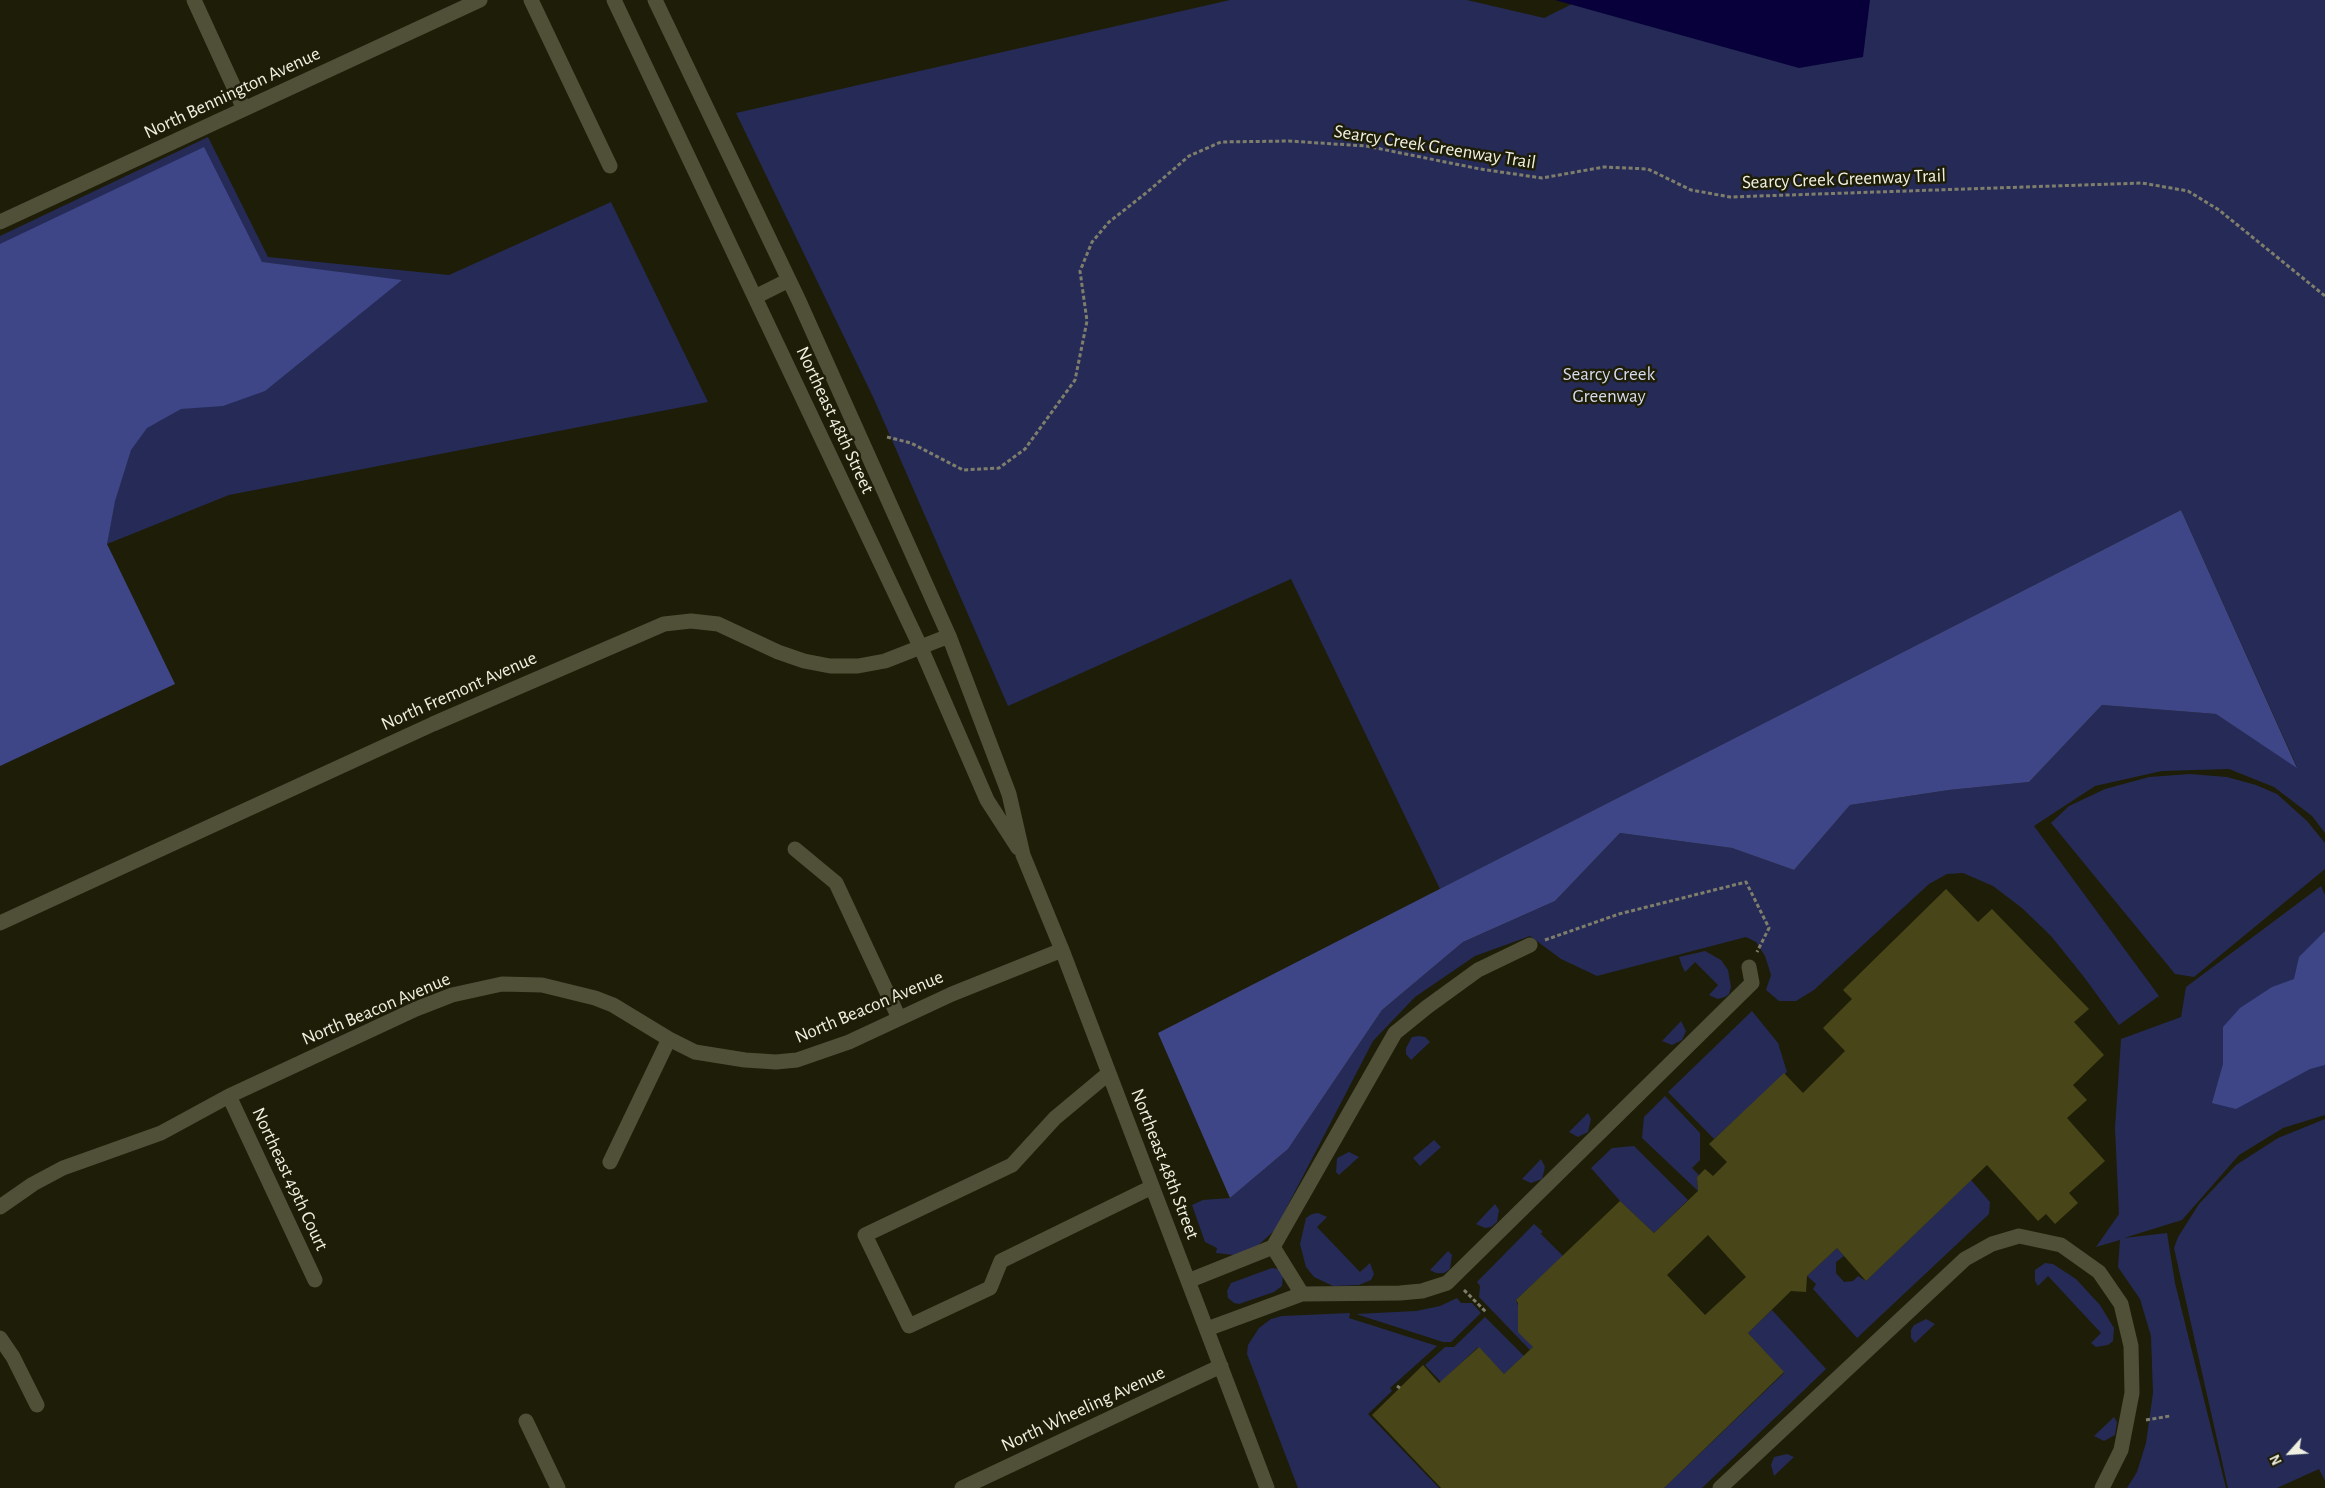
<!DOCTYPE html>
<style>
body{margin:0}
#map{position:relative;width:2325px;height:1488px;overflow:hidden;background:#1e1d07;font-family:"Alegreya Sans",sans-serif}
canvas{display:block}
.north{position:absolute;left:2265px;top:1428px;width:50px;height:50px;-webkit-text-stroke:4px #1e1d07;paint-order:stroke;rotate:244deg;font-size:14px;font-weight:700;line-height:20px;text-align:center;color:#f0f0e2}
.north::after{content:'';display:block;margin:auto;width:18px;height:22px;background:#f0f0e2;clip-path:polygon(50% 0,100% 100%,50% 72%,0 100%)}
</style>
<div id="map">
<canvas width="2325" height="1488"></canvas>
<div class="north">N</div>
</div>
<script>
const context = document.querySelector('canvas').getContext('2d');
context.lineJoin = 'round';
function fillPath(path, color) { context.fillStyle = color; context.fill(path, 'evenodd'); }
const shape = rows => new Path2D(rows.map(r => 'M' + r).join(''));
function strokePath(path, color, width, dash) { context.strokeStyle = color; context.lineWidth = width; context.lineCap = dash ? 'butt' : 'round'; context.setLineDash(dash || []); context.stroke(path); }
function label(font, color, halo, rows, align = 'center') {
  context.font = font + ' "Alegreya Sans",sans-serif'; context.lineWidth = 5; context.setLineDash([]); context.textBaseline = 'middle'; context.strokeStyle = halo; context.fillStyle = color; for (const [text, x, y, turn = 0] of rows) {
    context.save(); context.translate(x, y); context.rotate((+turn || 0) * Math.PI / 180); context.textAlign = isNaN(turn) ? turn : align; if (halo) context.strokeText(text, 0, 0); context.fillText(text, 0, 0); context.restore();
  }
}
fillPath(shape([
 [1230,0,1467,0,1544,18,1580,0,2325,0,2325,833,2312,816,2274,787,2229,769,2162,771,2095,786,2034,826,2159,996,2119,1025,2084,977,2051,936,2022,908,1993,886,1963,873,1947,874,1929,884,1814,990,1796,1001,1779,1001,1766,990,1771,975,1765,956,1756,942,1746,937,1597,976,1561,959,1530,936,1475,956,1415,997,1373,1041,1275,1230,1253,1250,1234,1255,1216,1253,1217,1248,1205,1242,1192,1205,1203,1200,1230,1198,1288,1149,1382,1010,1463,942,1555,901,1620,833,1732,848,1794,870,1850,805,1949,790,2029,782,2102,705,2216,714,2297,767,2181,510,1440,889,1291,579,1008,706,874,399,736,113],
 [208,137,268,257,449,275,611,202,708,402,229,495,0,587,0,236],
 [2190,774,2227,777,2256,785,2277,794,2307,821,2325,843,2325,869,2194,977,2175,974,2051,823,2069,806,2105,789,2149,777],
 [2321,886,2325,895,2325,1115,2283,1128,2239,1155,2182,1220,2124,1238,2167,1233,2175,1283,2226,1488,2127,1488,2137,1472,2146,1443,2153,1393,2151,1336,2140,1299,2118,1267,2120,1240,2096,1247,2119,1214,2115,1128,2121,1039,2181,1017,2186,987],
 [1705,951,1721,960,1728,970,1731,987,1729,994,1725,997,1718,999,1709,995,1718,985,1695,962,1685,972,1682,966,1679,957],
 [1752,1011,1778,1043,1787,1072,1714,1139,1668,1092],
 [1681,1021,1686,1031,1682,1040,1672,1045,1662,1041],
 [1419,1036,1425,1037,1430,1042,1411,1060,1406,1054,1406,1048,1412,1037],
 [1665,1096,1700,1133,1700,1160,1692,1168,1699,1175,1697,1177,1698,1191,1642,1138,1644,1117],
 [1588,1113,1591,1119,1588,1132,1578,1137,1569,1132],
 [2325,1119,2325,1481,2319,1469,2277,1488,2228,1488,2174,1248,2178,1237,2199,1204,2236,1165,2278,1138],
 [1434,1140,1441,1147,1420,1166,1413,1158],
 [1634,1146,1688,1200,1654,1233,1620,1201,1591,1168,1612,1148],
 [1349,1152,1359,1157,1339,1175,1336,1172,1337,1158],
 [1541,1159,1545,1167,1542,1179,1531,1183,1522,1179],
 [1971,1180,1990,1202,1989,1214,1857,1338,1813,1289,1816,1284,1807,1276,1837,1248,1844,1256,1836,1262,1836,1273,1844,1282,1853,1281,1858,1276,1866,1281],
 [1495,1204,1499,1210,1497,1222,1491,1227,1485,1228,1476,1224],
 [1318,1213,1327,1217,1317,1227,1360,1272,1370,1263,1374,1274,1371,1280,1359,1285,1333,1286,1314,1277,1306,1267,1300,1244,1306,1218,1312,1214],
 [1534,1224,1542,1231,1542,1233,1540,1233,1563,1256,1516,1300,1533,1347,1530,1350,1479,1297,1480,1286,1477,1282],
 [1448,1251,1452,1255,1450,1269,1444,1273,1436,1273,1430,1270],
 [2045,1263,2053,1264,2076,1279,2100,1305,2114,1328,2113,1341,2108,1345,2096,1347,2091,1343,2101,1333,2048,1276,2038,1286,2035,1281,2035,1270],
 [1272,1268,1279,1269,1283,1275,1282,1286,1274,1292,1239,1304,1234,1303,1228,1298,1227,1291,1231,1283],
 [1457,1298,1461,1303,1472,1303,1481,1313,1451,1342,1443,1342,1356,1314,1416,1311,1440,1306],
 [1772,1310,1826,1369,1702,1488,1664,1488,1784,1373,1748,1333],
 [1350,1313,1349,1318,1437,1346,1390,1388,1392,1391,1368,1414,1439,1488,1298,1488,1247,1354,1248,1345,1259,1328,1271,1319,1282,1316],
 [1485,1317,1524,1356,1504,1374,1478,1347,1441,1382,1425,1365,1445,1347,1454,1347],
 [1926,1319,1935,1324,1915,1343,1911,1338,1911,1330,1914,1325],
 [2114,1417,2117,1422,2115,1435,2104,1441,2094,1436],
 [1787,1454,1794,1457,1774,1476,1771,1465,1774,1457]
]), '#252b56');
fillPath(shape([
 [204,147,262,262,402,280,265,391,223,406,181,409,147,428,131,450,115,501,107,544,175,684,0,766,0,244],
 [2181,510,2297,768,2216,714,2102,705,2029,782,1949,790,1850,805,1794,870,1732,848,1620,833,1555,901,1463,942,1382,1010,1288,1149,1230,1198,1158,1033],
 [2325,931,2325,1065,2310,1069,2236,1109,2212,1103,2223,1064,2223,1027,2240,1008,2272,987,2294,979,2299,957]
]), '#3e4687');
fillPath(shape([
 [1555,0,1870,0,1863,57,1799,68]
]), '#08003b');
fillPath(shape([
 [1946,889,1978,922,1992,909,2089,1009,2074,1022,2104,1055,2073,1085,2087,1100,2067,1118,2105,1161,2069,1193,2078,1203,2055,1224,2046,1214,2038,1221,1987,1165,1866,1281,1837,1248,1807,1276,1806,1292,1791,1291,1748,1333,1784,1372,1664,1488,1441,1488,1372,1415,1423,1365,1439,1383,1479,1347,1504,1374,1533,1347,1518,1332,1518,1303,1516,1300,1620,1201,1654,1233,1698,1191,1697,1177,1705,1169,1713,1176,1727,1162,1709,1144,1784,1073,1803,1093,1845,1051,1823,1028,1852,999,1843,990],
 [1708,1235,1746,1277,1705,1315,1667,1275]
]), '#484619');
strokePath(shape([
 [887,437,911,443,963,470,999,468,1025,449,1075,380,1087,321,1080,271,1092,242,1109,222,1146,193,1189,156,1221,142,1289,141,1366,146,1480,169,1542,178,1604,167,1648,169,1691,190,1730,197,2142,183,2188,191,2219,210,2325,296],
 [1545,940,1619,914,1746,882,1769,928,1757,952],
 [1464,1290,1486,1312],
 [1397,1386,1400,1388],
 [2146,1420,2170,1416]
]), '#7f7e6c', 3, [4, 2.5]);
strokePath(shape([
 [194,0,244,109],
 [531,0,610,166],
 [614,0,921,648,987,800,1018,848],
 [655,0,799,301,949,636,1009,794,1023,855,1062,950,1267,1488],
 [0,222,480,0],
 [755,297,789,280],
 [795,849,836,883,899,1018],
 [0,923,433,724,664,624,691,621,718,624,778,652,804,661,830,666,858,666,885,661,949,636],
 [1109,1073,1055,1118,1012,1165,865,1235,909,1326,990,1288,1001,1261,1152,1187],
 [229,1096,315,1280],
 [610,1162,669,1039],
 [0,1207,33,1184,63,1168,161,1133,229,1096,416,1009,452,995,502,984,542,985,595,998,613,1005,669,1039,695,1052,745,1060,776,1062,797,1060,849,1042,952,994,1062,950],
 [1273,1247,1302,1294],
 [1188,1281,1273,1247,1395,1033,1427,1007,1478,970,1530,945],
 [1207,1329,1302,1294,1400,1293,1422,1291,1447,1283,1752,983,1749,967],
 [0,1338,13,1357,37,1405],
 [526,1421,558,1488],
 [962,1488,1221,1366],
 [1720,1488,1965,1259,1992,1244,2019,1236,2061,1245,2099,1272,2121,1304,2131,1346,2132,1393,2121,1450,2102,1488]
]), '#505039', 15);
label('19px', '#f0f0e2', '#1e1d07', [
 ["North Bennington Avenue",232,93,-25],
 ["Searcy Creek Greenway Trail",1435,147,9],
 ["Searcy Creek Greenway Trail",1844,179,-2],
 ["Northeast 48th Street",835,420,65],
 ["North Fremont Avenue",459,691,-24],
 ["North Beacon Avenue",869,1007,-23],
 ["North Beacon Avenue",376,1009,-23],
 ["Northeast 48th Street",1165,1164,69],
 ["Northeast 49th Court",290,1179,65],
 ["North Wheeling Avenue",1083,1409,-25]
]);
label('19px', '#d6dbee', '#1e1d07', [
 ["Searcy Creek",1609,374],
 ["Greenway",1609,396]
]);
</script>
